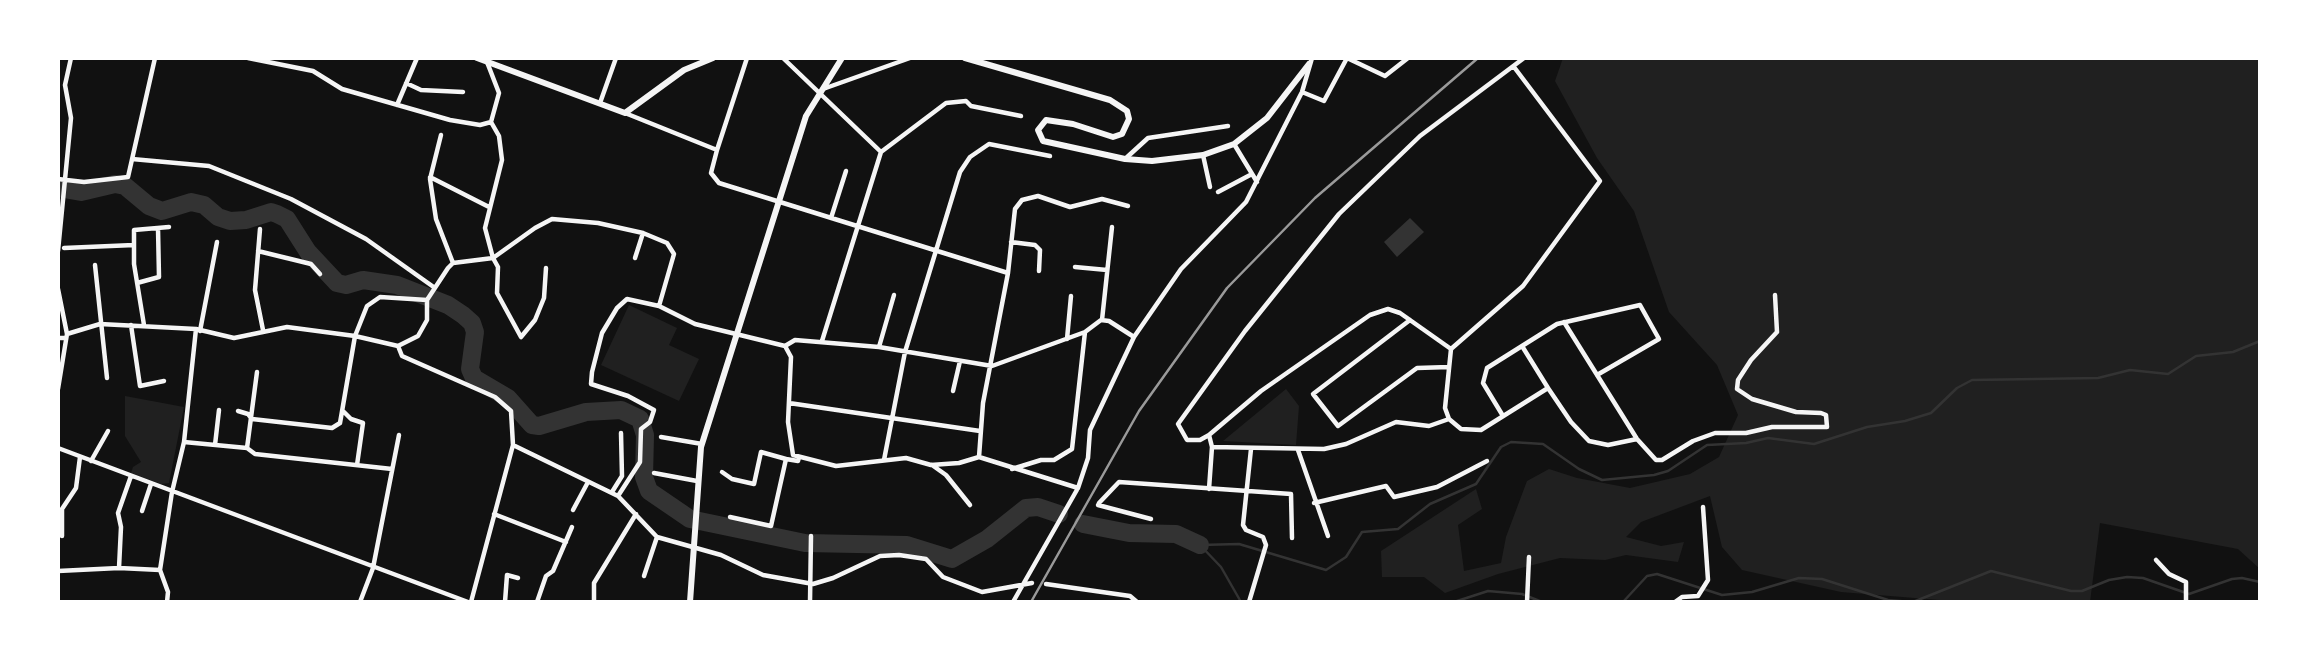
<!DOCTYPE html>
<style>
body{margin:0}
#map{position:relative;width:2318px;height:660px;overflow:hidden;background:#111;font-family:"Public Sans",sans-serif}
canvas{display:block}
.frame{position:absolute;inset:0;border:60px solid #fff;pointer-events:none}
</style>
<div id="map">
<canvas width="2318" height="660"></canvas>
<div class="frame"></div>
</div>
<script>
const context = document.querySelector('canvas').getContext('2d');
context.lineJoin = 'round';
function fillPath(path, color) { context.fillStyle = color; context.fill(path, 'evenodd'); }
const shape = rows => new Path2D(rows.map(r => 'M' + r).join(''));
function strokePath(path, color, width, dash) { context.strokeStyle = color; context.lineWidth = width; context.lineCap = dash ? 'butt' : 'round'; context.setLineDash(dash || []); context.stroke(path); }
fillPath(shape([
 [1563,58,2260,58,2260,569,2238,549,2100,523,2090,602,1964,602,1841,592,1742,570,1722,547,1710,496,1641,522,1626,537,1661,546,1684,542,1678,562,1626,555,1605,560,1560,558,1498,574,1445,593,1424,577,1382,577,1381,551,1476,489,1482,509,1458,525,1464,571,1501,563,1506,537,1527,481,1549,469,1577,478,1630,488,1690,474,1719,457,1738,415,1717,365,1669,312,1634,211,1597,158,1555,81],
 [629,305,677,328,669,345,699,359,679,401,601,365],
 [1286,389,1299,406,1296,445,1223,441],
 [125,396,184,407,169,483,161,484,131,473,133,467,141,462,125,436]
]), '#202020');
fillPath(shape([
 [1410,218,1424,232,1397,257,1384,242]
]), '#333');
strokePath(shape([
 [1200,545,1239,544,1326,570,1346,557,1362,532,1398,529,1430,504,1476,484,1501,447,1511,442,1543,444,1579,469,1602,480,1654,475,1668,471,1707,445,1746,443,1768,438,1814,444,1867,427,1905,421,1931,413,1957,388,1972,380,2098,378,2130,370,2168,374,2196,356,2233,352,2260,341],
 [1200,545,1221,567,1241,602],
 [1454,602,1488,591,1522,594,1542,602],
 [1623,602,1647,576,1657,574,1722,595,1752,592,1799,578,1822,579,1888,600,1911,602],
 [1913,602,1991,571,2071,591,2082,591,2109,580,2127,577,2143,578,2189,594,2232,579,2242,578,2260,582]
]), '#333', 2.5);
strokePath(shape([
 [58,188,81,192,115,184,125,186,149,206,162,211,191,202,204,205,218,217,230,221,246,220,271,212,277,214,287,219,308,252,337,283,346,285,363,280,397,285,448,305,463,315,472,323,475,332,470,369,474,378,508,398,532,425,539,426,586,412,621,410,640,419,645,435,644,477,649,491,690,519,805,543,907,545,952,559,987,539,1026,508,1038,507,1059,514],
 [1083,524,1129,533,1176,534,1200,545]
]), '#333', 18);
strokePath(shape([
 [248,58,313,71,342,89,450,120,480,125,491,122],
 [783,58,881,152],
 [406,83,421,90,463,92],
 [823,89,910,58],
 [1302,92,1324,101,1347,58,1385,76,1408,58],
 [600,103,616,58],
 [397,105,417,58],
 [625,113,717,150,711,173,719,183,1008,273],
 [441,135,430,179,436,219,453,263],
 [1234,144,1257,182],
 [717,150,747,58],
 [1203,155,1210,187],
 [132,159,209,166,291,199,366,239,435,288],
 [1125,159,1148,138,1228,126],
 [430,177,489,207],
 [58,179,84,182,128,177,155,58],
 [1218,192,1252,174],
 [831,218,846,171],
 [260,229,255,290,263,330],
 [1011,242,1035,245,1040,250,1039,271],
 [64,248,134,245],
 [58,251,71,118,65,85,71,58],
 [258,251,311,264,320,274],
 [635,258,643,233],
 [95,265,107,378],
 [1075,267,1107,270],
 [546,268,544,298,535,320,521,337,497,293,498,267,493,258,535,228,552,219,598,223,643,233,667,243,674,254,659,306,695,324,785,346,791,357,788,422,793,455,836,466,906,458,931,465,959,463,979,457,1078,488],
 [137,283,159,277,158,228],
 [58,289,67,334,58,389],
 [1102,320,1112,227],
 [1410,320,1313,394,1338,426,1417,368,1449,367],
 [1564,322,1637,439,1656,460,1662,460,1693,441,1715,433,1746,433,1772,427,1827,427,1826,415,1821,413,1796,412,1752,399,1737,389,1738,380,1751,360,1777,332,1775,295],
 [131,325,140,386,164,381],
 [144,325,134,264,134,230,169,227],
 [200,331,217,242],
 [67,334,100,324,196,329,234,338,287,327,355,336,398,346],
 [58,338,65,338],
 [1067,339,1071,296],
 [822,341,881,152,946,103,966,101,971,106,1021,116],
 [785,346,795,340,879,347,992,366,1085,332,1101,320,1109,321,1134,337],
 [1522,346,1548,388],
 [879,347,894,295],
 [1451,349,1445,408,1449,419,1461,429,1481,430,1548,388,1571,422,1589,441,1608,445,1637,439],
 [953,391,960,361],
 [789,403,980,431],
 [238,411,248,414,252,419,332,428,340,423,355,336,367,306,380,297,427,300],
 [344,412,351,419,363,423,357,465],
 [1503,416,1483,383,1487,368,1557,324,1640,305,1659,339,1597,375],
 [1209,435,1261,391,1370,315,1388,309,1400,313,1451,349,1523,286,1600,181,1514,67],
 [661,437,702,444],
 [184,442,247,448,257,372],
 [215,445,219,410],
 [513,445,618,496,657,537,721,555,763,575,813,584,833,578,880,556,899,555,926,559,943,577,982,592,1032,583],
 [1212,447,1324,449,1346,444,1396,422,1429,426,1449,419],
 [58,448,468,602],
 [247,448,255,454,392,469],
 [1298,450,1328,536],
 [979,457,983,403,1008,273,1015,209,1022,200,1038,196,1070,207,1102,199,1128,206],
 [884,460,905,352,960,172,970,157,989,144,1050,156],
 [91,461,108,431],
 [932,465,946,475,970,505],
 [1012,469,1041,460,1054,460,1072,449,1085,332],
 [722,472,732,479,754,484,761,452,786,459],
 [654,473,697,481],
 [1209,489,1212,447,1209,435,1200,440,1187,440,1178,424,1245,331,1339,214,1420,136,1524,58],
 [612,492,622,476,621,433],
 [618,496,640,462,641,429,650,422,654,410,628,396,591,384,592,372,602,333,617,308,627,299,659,306],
 [1099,503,1119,482,1291,494,1292,538],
 [1314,503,1386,486,1394,497,1437,487,1487,461],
 [1098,505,1151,519],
 [573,510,588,482],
 [142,511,151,484],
 [494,514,566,542],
 [730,517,771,526,786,459,798,461,799,457],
 [62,536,62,509,76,488,80,457],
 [2156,560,2169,574,2186,582,2186,602],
 [119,568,121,527,118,513,131,476],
 [58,571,119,568,160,570],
 [644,576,657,537],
 [1046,584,1130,596,1137,602],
 [167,602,168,592,160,570,172,492,184,442,196,329],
 [360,602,373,568,399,435],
 [471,602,513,445,511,411,495,397,402,356,398,346,418,336,427,320,427,300,448,268,453,263,493,258,485,228,502,160,499,136,491,122,499,93,487,62],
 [505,602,507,575,518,578],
 [537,602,546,576,553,571,572,527],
 [594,602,594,583,636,514],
 [810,602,811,536],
 [1013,602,1078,488,1088,458,1090,430,1134,337,1181,269,1246,202,1302,92,1312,58],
 [1249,602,1266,545,1263,537,1246,530,1243,525,1251,449],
 [1527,602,1529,557],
 [1675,602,1682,597,1698,596,1708,580,1703,507]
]), '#f5f5f5', 4.5);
strokePath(shape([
 [477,58,625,113,684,70,713,58],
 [965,58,1110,100,1127,111,1129,119,1122,134,1113,137,1073,124,1046,120,1038,130,1043,141,1125,159,1152,161,1203,155,1234,144,1267,118,1309,64],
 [690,602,701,447,806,116,842,58]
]), '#f5f5f5', 6);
strokePath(shape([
 [1031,602,1139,411,1227,288,1315,198,1478,58]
]), '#9a9a9a', 2.5);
</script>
